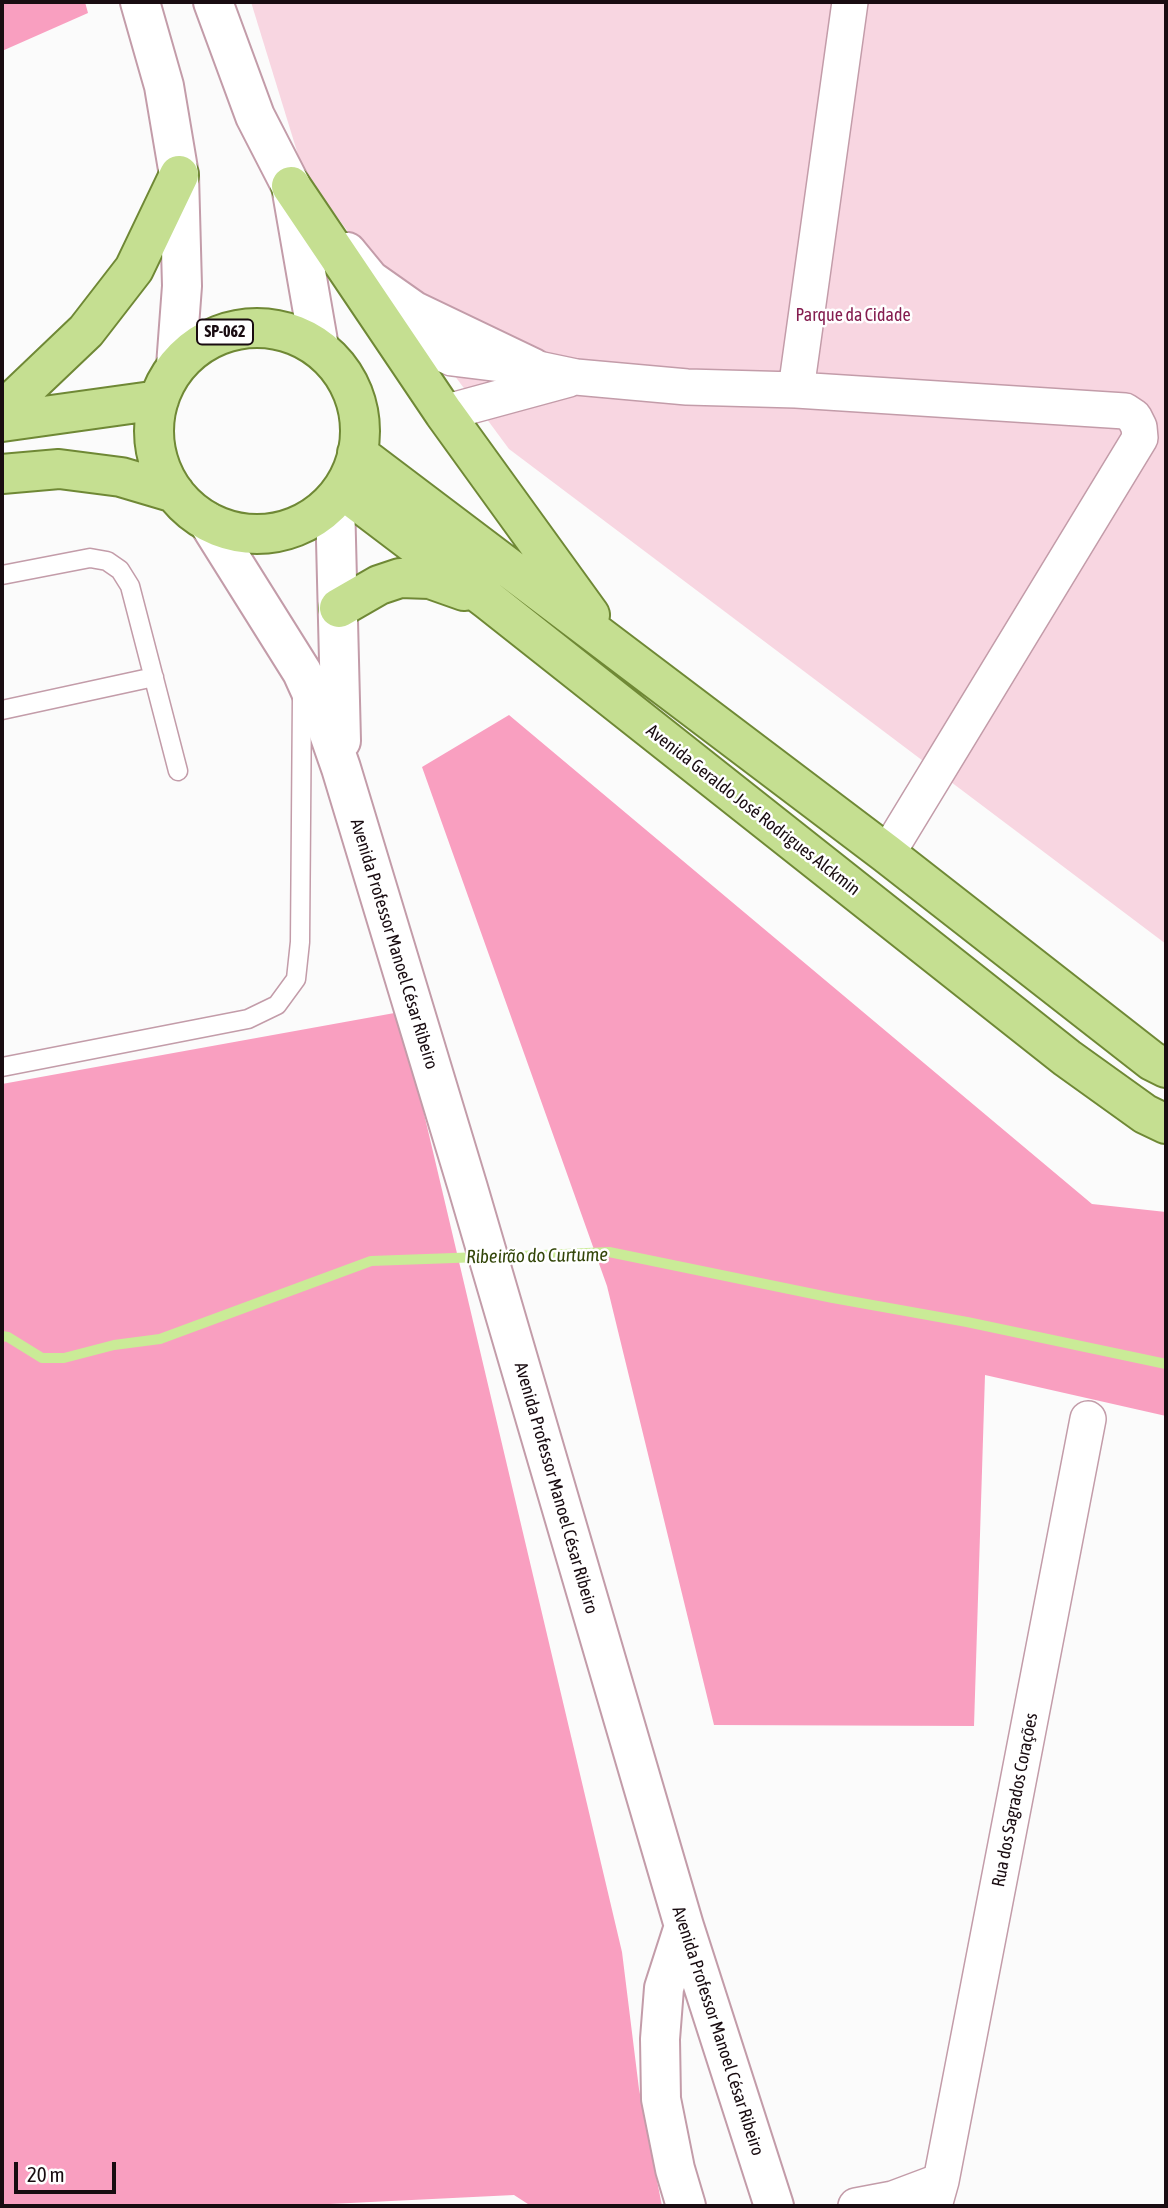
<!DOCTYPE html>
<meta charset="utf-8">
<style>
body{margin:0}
#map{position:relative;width:1168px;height:2208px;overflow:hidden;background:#fbfbfb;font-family:"Asap Condensed",sans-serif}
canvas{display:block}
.frame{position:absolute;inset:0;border:4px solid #190c11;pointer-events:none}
.scale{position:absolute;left:14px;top:2162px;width:102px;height:32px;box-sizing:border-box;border:4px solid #190c11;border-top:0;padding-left:9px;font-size:21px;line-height:24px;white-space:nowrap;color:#190c11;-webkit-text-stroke:5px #fff;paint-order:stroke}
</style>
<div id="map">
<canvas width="1168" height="2208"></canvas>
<div class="frame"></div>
<div class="scale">20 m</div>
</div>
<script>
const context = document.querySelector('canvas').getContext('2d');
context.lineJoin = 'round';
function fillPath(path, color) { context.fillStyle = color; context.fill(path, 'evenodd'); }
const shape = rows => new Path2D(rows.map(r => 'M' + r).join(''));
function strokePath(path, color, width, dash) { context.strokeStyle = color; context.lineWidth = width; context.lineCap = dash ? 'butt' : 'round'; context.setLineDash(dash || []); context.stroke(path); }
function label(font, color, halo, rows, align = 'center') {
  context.font = font + ' "Asap Condensed",sans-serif'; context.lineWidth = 5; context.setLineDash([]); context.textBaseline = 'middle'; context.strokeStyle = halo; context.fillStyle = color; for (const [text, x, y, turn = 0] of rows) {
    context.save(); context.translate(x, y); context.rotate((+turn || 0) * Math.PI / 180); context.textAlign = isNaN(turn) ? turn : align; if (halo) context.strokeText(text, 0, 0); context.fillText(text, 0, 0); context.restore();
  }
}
fillPath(shape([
 [251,2,1166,2,1166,944,509,449,303,171]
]), '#f8d6e1');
fillPath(shape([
 [2,2,85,2,88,13,2,51],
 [509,715,1092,1204,1166,1212,1166,1416,985,1375,974,1726,714,1725,607,1286,422,767],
 [400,1012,622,1952,639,2089,662,2206,531,2206,514,2195,289,2206,2,2206,2,1084]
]), '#f99fc0');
strokePath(shape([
 [497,1257,609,1252,833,1298,967,1322,1166,1364],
 [2,1336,8,1337,42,1358,64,1358,114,1345,160,1339,371,1261,481,1257]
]), '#caeb97', 10);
const lane = shape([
 [2,575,90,558,107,561,120,570,130,586,178,771],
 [2,710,154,677],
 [2,1067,248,1019,277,1005,296,979,300,942,302,696]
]);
const street = shape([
 [385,327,452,358,533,368,576,377,687,387,796,390,1125,411,1134,417,1139,427,1140,438,887,854],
 [796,390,850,2],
 [444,413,569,379],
 [856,2206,893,2199,941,2181],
 [934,2206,941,2181,1088,1419]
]);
const secondary = shape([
 [140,2,164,86,179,175,182,286,176,366],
 [213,2,255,116,291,186,319,347],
 [347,252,370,280,414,311,533,368],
 [335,500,341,741],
 [208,522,302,672,326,725,341,768,468,1188,684,1926,774,2206],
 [684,1926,664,1988,660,2039,661,2099,675,2169,686,2206]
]);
const primary = shape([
 [291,186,444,413,590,615],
 '154 431a103 103 0 1 1 206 0a103 103 0 1 1-206 0Z',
 [2,411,86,331,134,269,179,175],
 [2,422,159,400],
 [357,453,887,854,1152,1061,1166,1068],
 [2,474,59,469,121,477,175,493],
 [343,490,488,600,1067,1058,1145,1114,1166,1124],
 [339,608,379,585,400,578,430,579,464,591]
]);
strokePath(lane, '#c39ca9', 21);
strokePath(street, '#c39ca9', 38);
strokePath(secondary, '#c39ca9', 42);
strokePath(primary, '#6f8835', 42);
strokePath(lane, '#fff', 18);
strokePath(street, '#fff', 35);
strokePath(secondary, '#fff', 38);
strokePath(primary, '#c5df91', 38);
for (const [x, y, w] of [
 [225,332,56]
]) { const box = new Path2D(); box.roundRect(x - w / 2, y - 12.5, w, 25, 5); context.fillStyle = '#fff'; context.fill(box); strokePath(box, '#190c11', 2); }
label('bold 16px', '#190c11', null, [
 ["SP-062",225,332]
]);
label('18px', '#841d4f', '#fff', [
 ["Parque da Cidade",853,315]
]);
label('18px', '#190c11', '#fff', [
 ["Avenida Geraldo José Rodrigues Alckmin",753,810,38],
 ["Avenida Professor Manoel César Ribeiro",394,944,73],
 ["Avenida Professor Manoel César Ribeiro",556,1488,74],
 ["Rua dos Sagrados Corações",1015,1800,-79],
 ["Avenida Professor Manoel César Ribeiro",718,2031,72]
]);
label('italic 19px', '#334609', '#fff', [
 ["Ribeirão do Curtume",537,1256,-1]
]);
</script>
